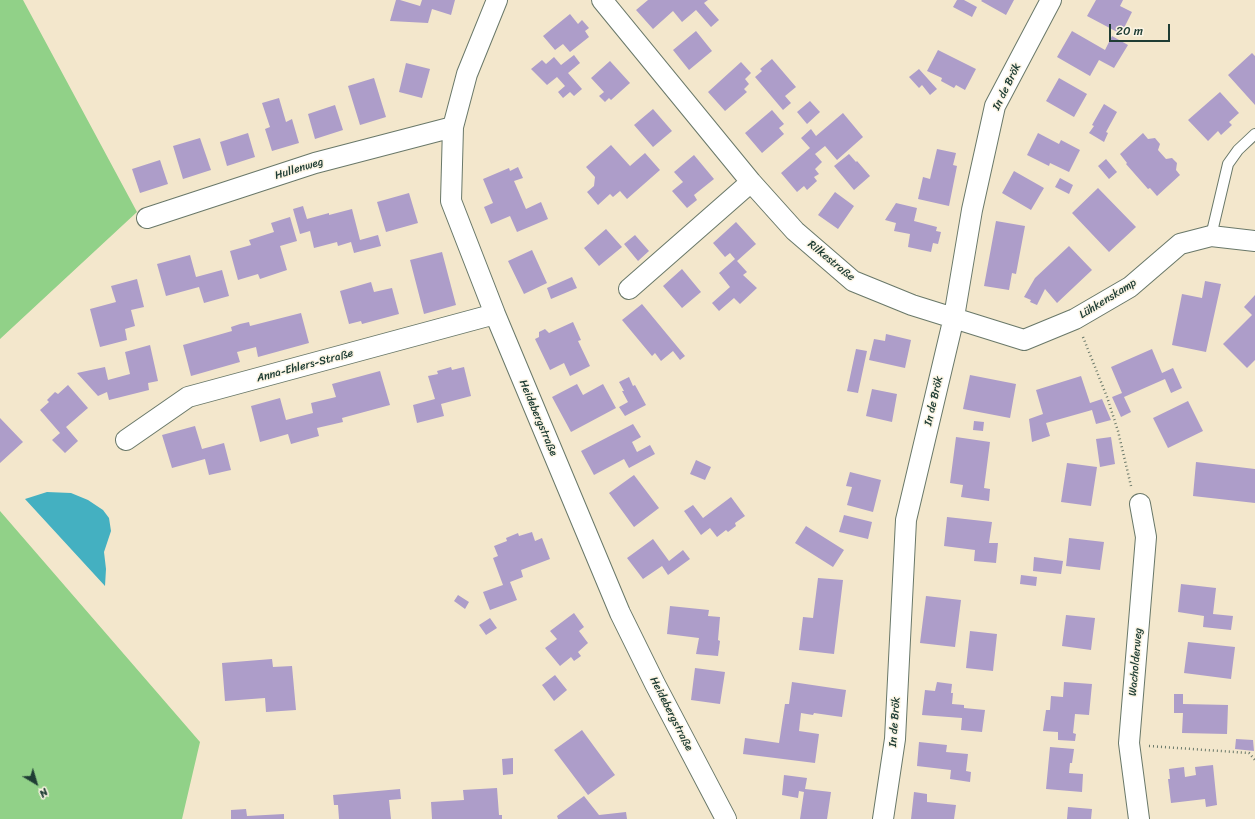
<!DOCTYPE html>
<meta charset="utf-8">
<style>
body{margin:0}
#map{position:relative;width:1255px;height:819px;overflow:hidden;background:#f3e7cc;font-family:Sriracha,sans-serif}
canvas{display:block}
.north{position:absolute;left:16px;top:763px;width:40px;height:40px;-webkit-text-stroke:3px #fcf5e5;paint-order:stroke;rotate:142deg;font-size:11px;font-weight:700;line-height:16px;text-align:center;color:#1f3d34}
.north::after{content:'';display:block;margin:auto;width:14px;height:18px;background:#1f3d34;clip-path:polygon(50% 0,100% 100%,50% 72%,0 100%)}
.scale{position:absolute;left:1109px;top:24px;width:61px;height:18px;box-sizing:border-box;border:2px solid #1f3d34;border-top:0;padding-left:5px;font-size:12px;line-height:14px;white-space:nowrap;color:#1f3d34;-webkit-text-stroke:3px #fcf5e5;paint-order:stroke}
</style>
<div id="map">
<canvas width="1255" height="819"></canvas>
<div class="north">N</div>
<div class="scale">20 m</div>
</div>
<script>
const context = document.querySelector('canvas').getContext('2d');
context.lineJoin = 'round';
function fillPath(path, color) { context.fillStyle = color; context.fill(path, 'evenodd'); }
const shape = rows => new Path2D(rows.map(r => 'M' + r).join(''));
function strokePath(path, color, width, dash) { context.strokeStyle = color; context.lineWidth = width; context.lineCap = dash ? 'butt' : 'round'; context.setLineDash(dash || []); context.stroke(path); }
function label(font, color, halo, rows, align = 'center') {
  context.font = font + ' Sriracha,sans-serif'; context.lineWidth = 3; context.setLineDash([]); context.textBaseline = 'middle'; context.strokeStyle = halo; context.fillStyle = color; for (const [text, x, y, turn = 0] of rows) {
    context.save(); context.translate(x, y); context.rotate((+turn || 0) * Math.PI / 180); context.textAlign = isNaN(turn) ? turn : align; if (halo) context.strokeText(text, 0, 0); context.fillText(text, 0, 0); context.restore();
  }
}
fillPath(shape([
 [0,0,23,0,137,212,0,339],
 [0,511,200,742,182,819,0,819]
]), '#91d188');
fillPath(shape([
 [47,492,71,493,88,500,103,510,109,518,111,531,104,552,106,569,105,586,25,499]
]), '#44b0c1');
fillPath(shape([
 [396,0,400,0,420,6,422,0,455,0,451,15,432,9,428,23,390,21],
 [648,0,708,0,704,3,719,20,711,27,696,10,682,22,673,11,653,29,636,10],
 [957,0,964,0,977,7,972,17,953,7],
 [982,0,1014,0,1006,15,981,1],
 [1096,0,1123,0,1120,6,1132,12,1121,34,1087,16],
 [570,14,578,24,582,20,589,28,585,31,589,37,570,52,563,44,555,50,543,36],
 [696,31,712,51,689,70,673,50],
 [1072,31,1105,50,1112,36,1128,45,1114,68,1099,60,1090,76,1057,57],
 [938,50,976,69,965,90,956,85,954,88,941,81,942,78,927,71],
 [1252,53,1255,56,1255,105,1228,75],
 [574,55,580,63,568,73,582,89,574,96,570,92,563,98,558,92,565,86,557,77,547,85,531,69,542,60,546,64,554,57,561,65],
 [772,59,796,87,785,96,791,103,783,110,755,77,762,71,760,69],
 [610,61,630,83,611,100,609,98,605,102,599,96,604,92,591,78],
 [741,62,751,73,745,79,749,84,744,89,747,92,725,111,708,92],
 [406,63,430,69,422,98,399,92],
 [919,69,937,89,930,95,922,85,919,88,909,77],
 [374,78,386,117,360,125,348,86],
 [1059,78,1087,94,1074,117,1046,101],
 [1220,92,1239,113,1229,122,1232,125,1221,135,1218,131,1208,141,1188,120],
 [279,98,286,122,292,119,299,143,272,151,265,129,270,127,262,103],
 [810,101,820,112,807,124,797,112],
 [1104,104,1117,112,1106,132,1108,133,1104,142,1089,133,1094,126,1092,125],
 [335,105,343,130,315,139,308,114],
 [653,109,672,131,653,147,634,125],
 [772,110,784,124,779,128,784,134,762,153,745,133],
 [843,113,863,137,837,160,825,146,815,154,822,162,815,169,819,174,814,177,817,181,807,190,804,186,797,192,781,173,810,148,801,138,811,129,816,136],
 [248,133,255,157,227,166,220,142],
 [1038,133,1059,144,1061,140,1080,150,1069,172,1050,163,1049,166,1027,155],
 [1143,133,1148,139,1155,138,1160,144,1158,150,1166,159,1172,158,1177,163,1176,170,1180,175,1157,196,1150,188,1148,189,1126,164,1127,163,1120,154],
 [200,138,211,170,183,179,173,146],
 [611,145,630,166,645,153,660,170,627,199,620,191,613,197,610,194,598,205,587,192,594,186,595,177,586,167],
 [937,149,956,153,953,165,957,166,949,206,918,199,923,177,930,179],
 [849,154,856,162,857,161,870,176,854,190,834,166],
 [694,155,714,179,694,195,697,200,687,208,672,191,683,182,674,172],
 [1106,159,1117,172,1109,179,1098,166],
 [160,160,168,184,140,193,132,169],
 [518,167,523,178,514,181,526,209,541,202,548,219,517,232,510,216,491,224,484,207,493,203,483,179,509,168,510,171],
 [1014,171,1044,188,1031,210,1002,193],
 [1060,178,1073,185,1069,194,1055,187],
 [1098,188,1136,227,1109,252,1072,213],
 [835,192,854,206,838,229,818,215],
 [409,193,418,223,386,232,377,202],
 [896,203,917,208,914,221,937,227,936,231,941,232,938,244,933,243,931,252,908,247,910,234,894,231,896,223,885,220],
 [303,206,307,219,329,213,329,215,352,209,360,240,378,235,381,246,354,253,351,242,338,246,337,242,314,248,310,231,300,234,293,209],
 [290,217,297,241,280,246,287,270,260,279,258,274,238,280,230,251,251,245,249,240,274,232,271,223],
 [996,221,1025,226,1016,274,1012,273,1009,290,984,286],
 [736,222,756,244,737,261,747,272,743,275,757,288,740,304,734,298,719,311,712,303,730,287,719,273,735,259,730,253,725,257,713,243],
 [606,229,622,247,599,266,584,248],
 [635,235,649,251,638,261,624,244],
 [1069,246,1092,270,1057,303,1045,289,1037,305,1030,302,1031,300,1024,297,1035,278],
 [532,250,547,283,524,294,508,261],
 [442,252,456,305,424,314,410,260],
 [190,255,196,277,222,270,229,296,204,303,199,287,166,296,157,264],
 [682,269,701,292,682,308,663,286],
 [572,277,577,288,551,299,547,288],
 [137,279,144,307,131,310,135,326,125,329,127,340,100,347,90,309,116,302,111,286],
 [1205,281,1221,284,1206,352,1172,345,1182,294,1202,298],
 [371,282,374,292,392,288,399,314,362,324,361,321,349,324,340,291],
 [1255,295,1255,360,1247,368,1223,344,1252,315,1244,307],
 [642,304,685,356,680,360,673,351,661,361,655,353,652,356,622,320],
 [301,313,309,343,258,357,256,347,237,352,240,362,191,376,183,345,232,331,231,327,240,324,249,322,250,326],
 [573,322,581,340,578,341,590,366,570,376,564,363,550,370,535,339,539,337,539,332,545,329,549,333],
 [886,334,911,340,905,368,869,360,874,339,885,341],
 [150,345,158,381,148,383,149,390,109,400,107,392,98,396,77,373,105,367,108,380,130,374,125,352],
 [856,349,867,351,858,393,847,391],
 [1152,349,1162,373,1173,368,1182,388,1171,393,1165,379,1124,397,1131,412,1121,417,1112,397,1122,393,1111,367],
 [451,367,452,370,464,367,471,396,441,404,444,416,417,423,413,405,435,399,428,376,438,374,437,371],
 [380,371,390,405,342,418,343,422,317,428,319,436,291,444,288,434,260,442,251,406,280,398,286,420,313,413,311,403,336,397,332,384],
 [970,375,1016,384,1010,418,963,409],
 [1081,376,1090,403,1102,399,1111,420,1096,424,1092,410,1046,423,1050,436,1032,442,1029,419,1043,414,1036,390],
 [629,377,633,386,635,385,646,405,625,416,619,407,628,402,622,391,624,391,619,382],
 [577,384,583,395,603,384,616,408,571,432,552,397],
 [68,385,88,408,66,427,78,441,65,453,52,440,60,433,40,410,49,402,47,400,55,392,58,394],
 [872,389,897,394,892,422,866,416],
 [1188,401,1203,431,1168,448,1153,418],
 [0,418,23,442,0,463],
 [974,421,984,422,983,431,973,430],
 [633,424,641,437,632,442,637,452,650,445,655,454,629,468,624,459,594,475,581,451],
 [195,426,202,449,224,443,231,470,209,475,205,459,172,468,162,435],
 [956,437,990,442,984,488,990,489,989,501,961,497,963,485,950,483],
 [1111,437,1115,464,1100,467,1096,439],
 [696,460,711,467,705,480,690,474],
 [1196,462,1255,469,1255,503,1193,496],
 [1067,463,1097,467,1091,506,1061,502],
 [850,472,881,480,873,512,847,505,852,487,846,486],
 [634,475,659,508,634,527,609,493],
 [731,497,745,516,735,523,736,526,728,532,726,530,717,537,710,528,701,535,684,511,693,505,703,518],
 [844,515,872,522,868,539,839,532],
 [947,517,992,522,989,543,998,543,996,563,974,561,975,550,944,546],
 [806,526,844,550,833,567,795,543],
 [532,532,535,541,542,538,550,559,521,570,523,577,510,582,517,600,490,610,483,592,503,585,493,558,498,556,494,546,507,541,506,538,518,533,519,536],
 [1069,538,1104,542,1100,570,1066,566],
 [653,539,669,561,683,550,690,559,668,575,662,566,643,579,627,558],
 [1034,557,1063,561,1061,574,1033,571],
 [1021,575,1037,577,1036,586,1020,584],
 [818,578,843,580,834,654,799,650,803,617,813,618],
 [1181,584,1216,588,1213,614,1233,616,1231,630,1203,627,1204,616,1178,612],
 [458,595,469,602,465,609,454,601],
 [926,596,961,600,955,647,920,643],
 [670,606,709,610,708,616,720,617,718,640,720,641,718,656,696,654,699,638,667,634],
 [574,613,584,627,579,631,588,643,578,652,581,656,574,661,571,657,560,666,545,648,557,639,550,631],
 [1066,615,1095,618,1091,650,1062,646],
 [490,618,497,628,486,635,479,625],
 [970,631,997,634,993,671,966,668],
 [1188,642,1235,647,1231,679,1184,673],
 [272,659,273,667,292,666,296,710,266,712,265,698,225,701,222,663],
 [695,668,725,672,720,704,691,700],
 [555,675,567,690,554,701,542,685],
 [792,682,846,690,842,717,814,713,813,715,801,713,799,731,819,734,815,763,743,754,745,738,779,743,785,704,789,704],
 [937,682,952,684,951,693,953,693,952,704,964,705,964,708,985,710,982,732,961,730,962,718,922,715,925,690,935,691],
 [1064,682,1092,684,1089,715,1075,714,1073,733,1076,734,1075,741,1058,740,1058,732,1043,731,1046,710,1050,710,1051,696,1063,697],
 [1174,694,1183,694,1183,704,1228,705,1227,734,1182,733,1183,713,1174,713],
 [582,730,615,775,588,795,554,750],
 [1236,739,1253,740,1254,751,1235,749],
 [919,742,947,745,946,752,968,754,966,771,971,772,970,782,950,779,951,770,917,766],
 [1050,747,1074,749,1072,763,1070,763,1069,773,1083,774,1082,792,1046,789],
 [513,758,513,774,503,775,502,759],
 [1213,765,1217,805,1206,807,1205,799,1171,803,1168,779,1170,779,1169,769,1184,767,1185,777,1196,775,1195,767],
 [784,775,807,778,805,789,831,792,827,819,800,819,804,792,799,791,798,798,782,795],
 [497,788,499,815,502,815,502,819,432,819,431,802,464,800,463,790],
 [400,789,401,799,389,800,391,819,339,819,338,805,334,805,333,795],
 [914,792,927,794,927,802,956,805,954,819,911,819],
 [584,796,599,815,626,812,627,819,558,819,557,816],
 [1068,807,1092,809,1091,819,1067,819],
 [246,809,247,816,284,814,284,819,231,819,231,810]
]), '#ad9dc9');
const service = shape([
 [1211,236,1228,164,1238,150,1255,134]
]);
const minor = shape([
 [497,0,467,74,453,127,451,201,495,314,620,613,655,684,726,819],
 [602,0,751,182,795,231,853,281,912,305,1024,340,1075,319,1130,287,1180,244,1211,236,1255,241],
 [147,218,315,163,453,127],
 [629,289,751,182],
 [126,440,188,397,495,314],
 [883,819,895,739,906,520,954,317,972,210,995,106,1051,0],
 [1139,819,1129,743,1146,537,1140,504]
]);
strokePath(service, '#697869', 12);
strokePath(minor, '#697869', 22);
strokePath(shape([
 [1083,337,1107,397,1118,431,1131,486],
 [1149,746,1249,753,1255,760]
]), '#697869', 2.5, [1, 3]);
strokePath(service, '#fff', 10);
strokePath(minor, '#fff', 20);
label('11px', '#1f3d34', '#fcf5e5', [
 ["In de Brök",1007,87,-64],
 ["Hullenweg",299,169,-17],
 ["Rilkestraße",831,261,39],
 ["Lühkenskamp",1108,299,-32],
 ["Anna-Ehlers-Straße",305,366,-15],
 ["In de Brök",934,401,-77],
 ["Heidebergstraße",538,418,67],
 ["Wacholderweg",1136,662,-85],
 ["Heidebergstraße",671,714,63],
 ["In de Brök",895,722,-86]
]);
</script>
